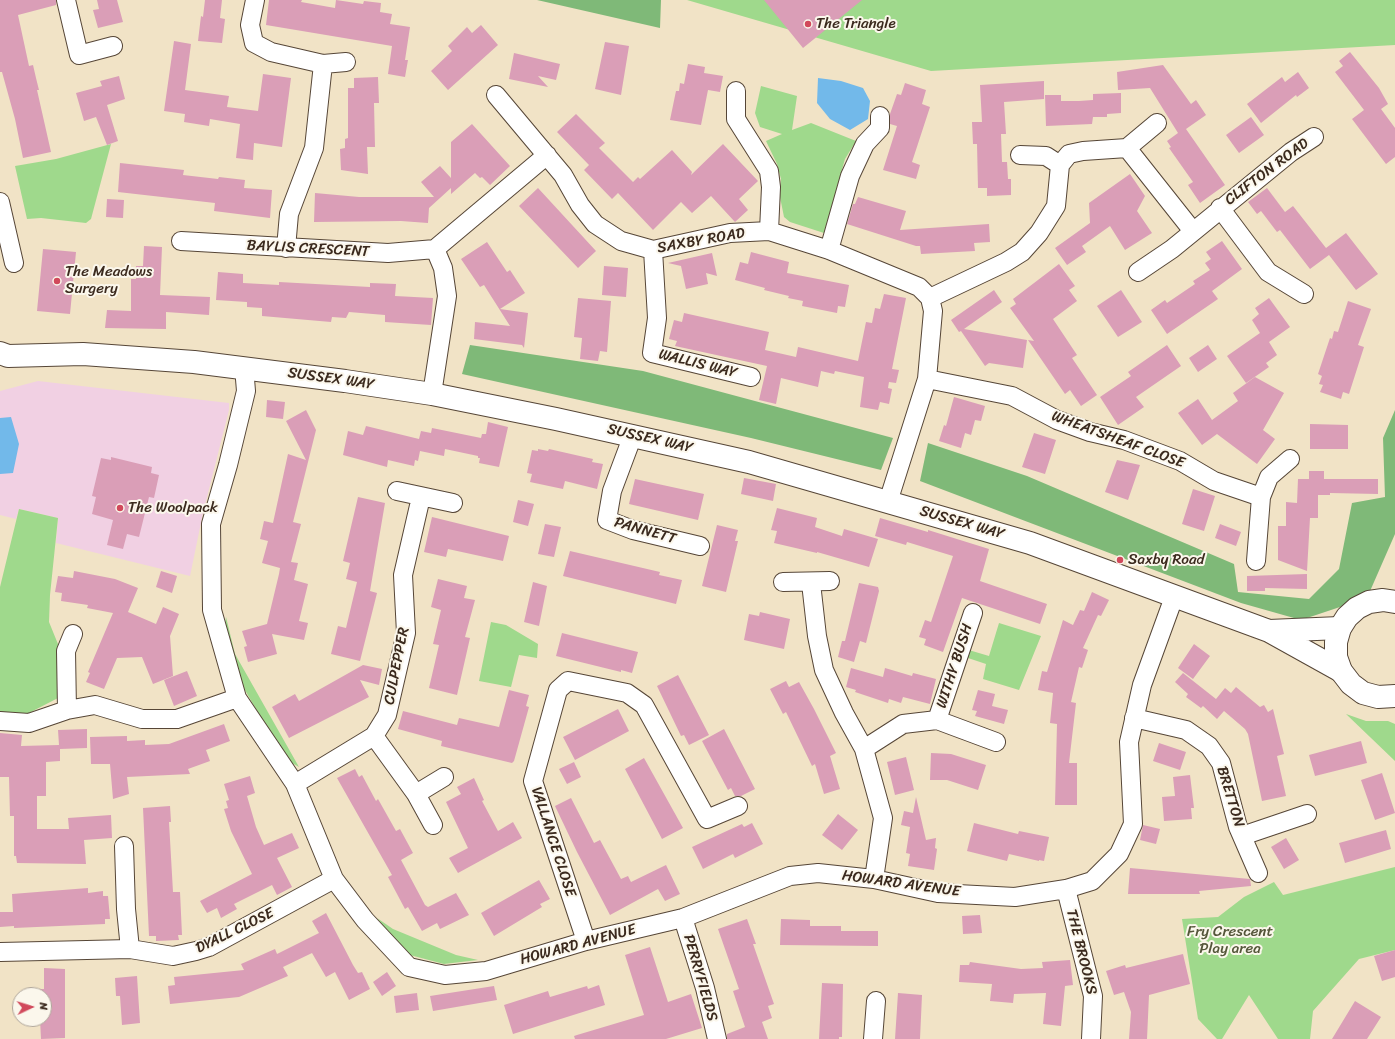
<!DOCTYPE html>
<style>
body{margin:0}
#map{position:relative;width:1395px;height:1039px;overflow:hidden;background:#f1e3c6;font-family:Sriracha,sans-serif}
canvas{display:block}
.north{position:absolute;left:12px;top:987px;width:40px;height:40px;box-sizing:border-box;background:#fbf7ec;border:1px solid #aea59a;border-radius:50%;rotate:86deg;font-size:11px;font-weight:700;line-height:16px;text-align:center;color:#3b2a1e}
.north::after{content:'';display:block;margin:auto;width:14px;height:18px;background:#d1495b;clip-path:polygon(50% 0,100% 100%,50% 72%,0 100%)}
</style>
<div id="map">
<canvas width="1395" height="1039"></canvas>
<div class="north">N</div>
</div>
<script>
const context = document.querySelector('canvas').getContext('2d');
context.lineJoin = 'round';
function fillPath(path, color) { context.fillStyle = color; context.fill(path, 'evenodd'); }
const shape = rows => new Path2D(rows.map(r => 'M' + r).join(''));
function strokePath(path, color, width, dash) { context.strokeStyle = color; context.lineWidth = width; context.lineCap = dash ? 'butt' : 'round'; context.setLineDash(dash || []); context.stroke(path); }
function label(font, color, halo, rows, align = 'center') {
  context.font = font + ' Sriracha,sans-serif'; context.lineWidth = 4; context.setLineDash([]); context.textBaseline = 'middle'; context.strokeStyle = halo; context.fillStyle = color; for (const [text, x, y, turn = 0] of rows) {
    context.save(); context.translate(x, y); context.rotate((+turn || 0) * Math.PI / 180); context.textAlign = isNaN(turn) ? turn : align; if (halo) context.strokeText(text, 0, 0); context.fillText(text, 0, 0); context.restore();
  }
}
fillPath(shape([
 [38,381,229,403,229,410,203,513,190,576,56,543,58,518,19,509,16,519,0,515,0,391]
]), '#f1d0e3');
fillPath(shape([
 [687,0,1395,0,1395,45,931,71],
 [761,86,797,96,792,130,811,123,856,141,845,159,824,233,790,222,784,217,780,197,781,179,777,164,766,141,782,134,760,127,755,113],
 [111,144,91,219,86,223,41,218,27,219,15,166,56,159],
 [19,509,58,518,50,595,49,622,60,649,58,698,27,714,0,712,0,587],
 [226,617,235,654,299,767,285,759,242,685,225,624],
 [491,622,506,625,538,644,537,658,519,655,511,687,479,681],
 [999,623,1041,636,1019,690,983,679,986,664,959,655,962,648,989,656],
 [1346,714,1366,721,1388,721,1395,724,1395,761],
 [1395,867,1395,950,1359,959,1313,1011,1310,1039,1278,1039,1249,995,1222,1039,1217,1039,1198,1019,1182,919,1218,917,1244,897,1274,882,1283,895],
 [377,918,393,929,456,955,478,960,444,964,406,954]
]), '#9fd98c');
fillPath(shape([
 [537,0,661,0,660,28],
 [470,345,643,371,893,438,881,470,751,438,462,374],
 [1395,410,1395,534,1367,598,1301,620,1241,603,920,481,928,443,1027,476,1234,564,1238,592,1309,599,1339,569,1352,503,1385,497,1383,438]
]), '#7fb978');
fillPath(shape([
 [818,78,841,81,863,88,870,101,868,119,850,130,830,119,817,103],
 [11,417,19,444,13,473,0,474,0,418]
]), '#72b9ea');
fillPath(shape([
 [0,0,56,0,56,5,18,15,29,66,33,65,36,78,39,90,37,90,51,152,23,158,15,119,2,72,0,72],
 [97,0,117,0,123,22,98,28,93,10,99,9],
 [205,0,222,0,220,18,225,19,222,43,198,41,201,16,203,17],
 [269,0,302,0,301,2,335,8,336,0,363,4,364,1,381,3,380,12,392,14,390,24,410,27,405,60,408,60,405,77,388,74,392,46,266,25],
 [764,0,862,0,803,48],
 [481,25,498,45,448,90,431,71,452,51,448,46,467,27,472,33],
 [174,41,191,44,185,90,229,96,227,107,258,111,263,74,291,78,282,147,254,143,253,160,236,158,240,124,210,119,209,126,184,122,185,114,164,111],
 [605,42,629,46,621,95,595,89],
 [1350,52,1379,88,1388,104,1381,109,1395,128,1395,157,1386,164,1352,119,1364,110,1335,72,1343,66,1339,61],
 [514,53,560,64,556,80,538,76,548,87,509,79],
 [688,64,705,67,704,73,723,76,720,92,708,90,701,125,670,120,676,91,679,91,680,83,684,84],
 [1163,65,1191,104,1196,100,1206,115,1186,129,1225,185,1200,203,1188,185,1193,182,1169,148,1171,147,1167,141,1178,133,1150,88,1118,90,1117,72],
 [1298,72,1309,88,1297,97,1296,95,1261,123,1247,104,1282,77,1285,82],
 [119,76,125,99,107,105,118,141,107,145,96,117,84,121,76,93,102,86,100,81],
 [378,77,379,103,374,103,375,147,367,147,368,174,341,170,340,149,345,148,345,139,348,138,348,88,354,88,354,78],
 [1044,81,1044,99,1004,102,1006,134,1001,134,1002,162,1007,162,1008,179,1011,179,1011,195,987,196,987,188,978,188,977,144,973,144,972,122,982,122,980,85],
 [905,83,926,90,922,104,930,107,912,162,920,165,916,179,883,170,897,126,890,124,890,114,897,94,901,95],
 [1121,93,1121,113,1107,114,1107,117,1093,117,1092,124,1046,126,1045,95,1061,95,1061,101,1079,101,1093,100,1093,94],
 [576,114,605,143,599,148,633,182,638,177,640,179,672,150,692,172,691,175,723,144,758,181,739,199,748,210,735,222,711,196,692,213,681,202,653,230,618,193,612,199,584,170,589,165,557,132],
 [1251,117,1264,135,1239,153,1226,135],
 [472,124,510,166,490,185,482,177,480,178,475,173,451,194,451,188,429,208,428,223,401,221,314,222,315,193,359,197,434,197,421,182,440,166,451,178,451,142],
 [120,163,184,170,183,175,218,179,219,177,245,180,244,188,272,190,270,218,214,211,215,203,118,192],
 [1130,174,1145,196,1137,211,1152,233,1125,250,1110,226,1082,246,1086,252,1067,265,1055,248,1090,223,1089,203],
 [538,188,596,251,578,268,519,206],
 [1267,188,1285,212,1293,206,1326,248,1346,233,1378,274,1356,290,1329,255,1310,269,1280,230,1277,232,1261,211,1257,214,1248,202],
 [858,197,906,211,900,230,989,224,990,242,974,243,975,251,921,254,920,246,916,246,847,224,853,204,855,204],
 [107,199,124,200,123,218,106,217],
 [1222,241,1242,269,1212,291,1218,299,1167,334,1151,310,1165,300,1167,303,1195,284,1193,281,1210,270,1205,263,1211,259,1206,252],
 [487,242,507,272,510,270,525,293,500,309,528,313,524,348,522,345,474,339,475,322,510,326,484,285,480,287,461,259],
 [144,246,162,247,160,295,210,297,209,315,166,312,166,329,105,328,107,310,131,311,131,279,136,279,136,266,143,266],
 [43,249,76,252,70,314,37,311],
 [751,252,789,262,787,273,849,285,845,307,838,306,837,313,802,306,803,301,788,298,789,296,764,290,765,288,735,280,740,262,748,264],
 [712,253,717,276,706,273,708,284,686,289,681,266,668,263],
 [1059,264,1075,286,1069,290,1077,301,1053,319,1077,355,1072,358,1097,395,1081,406,1070,390,1065,394,1028,340,1034,341,1010,308,1016,304,1013,299],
 [604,266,628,268,626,297,602,295],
 [218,272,243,274,243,283,279,285,279,282,370,287,370,283,396,284,395,296,433,298,431,325,385,322,385,315,349,312,346,318,332,317,331,322,262,316,262,308,247,307,247,302,216,300],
 [994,290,1002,302,964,329,1027,340,1023,368,989,363,985,366,961,331,959,332,951,320],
 [1121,290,1142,322,1118,337,1097,306],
 [884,294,906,298,892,369,899,370,896,383,889,382,888,388,892,389,889,404,880,402,878,410,860,407,864,377,835,371,834,374,821,371,818,387,781,378,776,404,759,400,767,366,675,346,677,341,669,339,674,320,682,322,684,313,769,332,765,350,796,357,798,347,858,361,866,322,872,323,875,308,880,309],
 [578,298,611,301,607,352,600,351,598,361,580,359,582,338,574,337],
 [1269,298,1290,327,1269,342,1277,355,1266,363,1269,367,1246,383,1227,356,1260,333,1252,320,1259,314,1255,308],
 [1348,301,1371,309,1358,345,1364,347,1349,394,1343,392,1341,399,1320,392,1323,385,1319,384,1322,376,1318,374,1330,338,1332,339,1334,331,1338,332],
 [1167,345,1181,366,1136,397,1144,407,1118,425,1100,397,1131,376,1128,372],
 [1208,345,1217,359,1198,372,1189,358],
 [1255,377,1284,393,1263,430,1275,439,1257,464,1217,434,1202,445,1178,413,1198,399,1212,420,1238,401,1233,393],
 [954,397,985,406,981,421,975,420,971,435,965,433,961,448,939,441,944,425,946,426],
 [267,400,285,402,283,419,266,417],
 [306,410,316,430,293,522,301,524,291,562,298,563,294,580,308,584,299,621,308,623,304,640,272,634,277,654,248,662,244,647,247,646,242,631,267,624,279,574,280,568,262,563,268,541,260,539,264,521,273,523,288,454,306,460,286,421],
 [488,422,508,427,499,467,479,463,480,458,478,458,478,456,445,449,444,456,420,451,418,461,415,460,414,466,388,460,387,467,343,455,348,431,363,435,366,426,419,439,421,431,431,433,432,428,481,438,482,434,486,434],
 [1310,424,1348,425,1348,449,1310,449],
 [1034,433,1056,440,1045,474,1022,467],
 [538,449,548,451,549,449,593,459,592,462,603,464,597,489,565,481,563,489,530,482,532,474,527,473,532,450,538,451],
 [111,457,152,467,151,473,159,475,154,498,149,497,139,537,127,534,123,549,107,545,113,520,92,514,96,497,92,496,101,458,111,460],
 [1117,460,1140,465,1128,500,1105,492],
 [1309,471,1324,471,1324,479,1378,479,1378,494,1330,493,1330,495,1318,495,1318,518,1310,518,1307,571,1278,560,1278,526,1286,526,1286,502,1297,503,1298,479,1309,479],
 [744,478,776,484,773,501,741,494],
 [635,479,704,494,698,520,629,504],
 [1193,489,1215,496,1204,531,1182,524],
 [358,497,385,503,370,591,377,593,360,661,331,654,338,626,346,628,357,582,346,579,350,563,343,561],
 [518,500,534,504,528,526,513,522],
 [777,508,817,518,815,527,842,536,844,529,878,539,869,567,817,552,817,553,774,543,777,531,771,530],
 [432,517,509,536,503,561,448,549,446,557,424,552],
 [880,518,928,532,928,530,989,549,980,581,1047,604,1040,624,962,598,943,652,924,645,926,639,919,637,925,620,931,622,953,556,907,542,906,545,875,536],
 [545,524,561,527,554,557,538,554],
 [1220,524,1241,532,1236,546,1215,538],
 [717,525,738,530,735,541,738,541,726,592,702,586],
 [570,551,660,572,659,575,682,580,676,604,563,576],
 [74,571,115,579,138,588,128,612,156,624,163,607,179,614,170,636,173,676,153,684,142,657,117,658,104,689,86,682,90,673,88,672,113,613,87,608,88,605,61,601,62,593,55,592,58,576,73,578],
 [161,571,177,576,172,593,156,587],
 [1307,574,1307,589,1265,588,1265,591,1247,591,1247,576],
 [438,579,467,586,464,598,475,600,465,637,470,638,457,695,429,688,439,645,433,644,441,610,431,607],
 [533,582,547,586,539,626,524,622],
 [859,583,878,587,879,591,866,643,860,641,854,662,838,657,842,641,845,641],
 [1092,592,1109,600,1101,616,1098,615,1083,648,1088,650,1082,668,1079,667,1071,702,1076,703,1069,763,1077,763,1077,805,1055,805,1057,724,1050,723,1053,693,1038,690,1042,671,1047,672,1063,620,1073,625,1080,610,1084,611],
 [760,612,790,619,784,649,744,640,749,614,759,616],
 [562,633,638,652,632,673,621,670,621,672,556,656],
 [1194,644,1210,656,1193,679,1178,668],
 [363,665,382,669,379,685,360,680,369,697,289,738,272,707,295,694,299,701],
 [851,668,883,677,885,668,912,676,913,673,936,679,930,704,903,697,901,703,889,699,888,703,855,692,856,690,846,687],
 [187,671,197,696,174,706,164,680],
 [1183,673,1216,699,1225,688,1231,693,1236,687,1260,707,1264,705,1268,712,1273,709,1284,754,1277,756,1286,796,1262,801,1248,734,1245,729,1224,711,1217,719,1203,706,1201,708,1186,697,1188,694,1175,682],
 [678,675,709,735,689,745,684,735,681,736,657,686],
 [786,681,789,687,799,682,814,709,836,753,830,756,840,789,824,794,815,764,812,766,786,712,783,714,770,689],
 [509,690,529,695,526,706,529,707,514,761,512,763,441,746,442,741,398,729,403,711,457,725,459,718,499,727],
 [978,690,995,694,992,706,1008,710,1004,724,975,716,977,711,972,710],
 [618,709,629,731,575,760,563,737],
 [224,724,230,741,206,750,210,761,188,769,190,774,127,777,129,794,113,799,110,764,91,764,90,737,127,736,127,741,145,740,145,745,169,744],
 [87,729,87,748,60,749,60,761,46,762,46,796,37,796,37,829,69,829,68,818,111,815,112,838,84,840,86,864,17,863,16,856,14,856,14,816,10,816,9,777,0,777,0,733,22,735,21,746,59,745,58,730],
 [724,729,755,789,741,796,735,796,731,788,728,790,702,741],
 [1361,741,1367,763,1315,776,1309,755],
 [1159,743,1186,752,1180,770,1153,761],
 [931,753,951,754,986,765,978,790,947,780,930,780],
 [906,757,914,790,895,795,887,762],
 [644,758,683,828,662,839,625,769],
 [574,762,581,777,567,784,559,769],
 [355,769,359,777,362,775,376,801,378,799,396,831,400,829,413,853,401,860,425,905,428,907,456,893,469,915,440,929,437,923,422,931,408,907,405,909,388,877,392,875,337,778],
 [1382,773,1395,813,1375,820,1361,780],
 [1190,775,1194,808,1191,808,1192,819,1164,821,1162,797,1175,796,1173,777],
 [250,776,255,793,247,796,256,827,264,845,292,833,299,848,277,858,292,887,277,895,272,885,234,904,237,909,221,918,217,908,207,913,200,901,252,874,231,831,224,809,228,808,226,801,229,800,224,784],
 [474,778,484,800,482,801,498,831,513,822,522,838,458,873,449,858,468,848,446,802,461,794,457,787],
 [916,797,926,840,936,838,935,848,937,849,934,870,908,866,910,854,906,853,910,827,901,825,904,811,913,813],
 [571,798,594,843,600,840,621,879,628,876,631,882,666,865,680,894,665,901,658,889,610,915,577,852,555,806],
 [170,806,171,822,169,822,173,892,180,892,182,935,178,935,179,940,156,941,156,936,149,936,143,808],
 [838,814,858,830,842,850,822,835],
 [752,823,763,844,735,858,733,854,703,869,692,847,742,824,744,827],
 [974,823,1018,834,1019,831,1049,837,1044,861,1039,860,1039,861,1009,854,1007,861,967,851],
 [1143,825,1160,829,1156,844,1140,840],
 [1386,830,1391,849,1345,863,1339,843],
 [1286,838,1299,860,1284,869,1271,847],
 [1130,868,1250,879,1251,886,1199,891,1200,894,1128,894],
 [539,880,550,899,540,904,542,907,494,936,481,913],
 [88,888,88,893,103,891,103,896,108,896,110,919,105,919,105,924,14,928,14,926,0,927,0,912,13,912,12,894],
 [326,913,353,965,358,973,362,972,370,989,349,1000,335,972,326,977,312,953,283,967,288,976,239,997,170,1004,168,986,175,985,174,977,244,970,241,964,275,949,277,954,319,933,312,921],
 [980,915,982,933,963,934,962,916],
 [747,919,756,944,753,944,774,1004,768,1006,772,1018,762,1022,768,1039,727,1039,727,1034,745,1027,733,991,739,989,718,929],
 [781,919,810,920,810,926,841,926,841,931,878,931,878,946,780,945],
 [650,947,668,1002,691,994,702,1028,666,1039,575,1039,574,1036,577,1035,644,1015,625,955],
 [1395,950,1395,977,1382,981,1374,956],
 [1183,954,1190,984,1149,995,1147,1039,1129,1039,1131,1012,1124,992,1114,995,1106,971,1125,965,1126,968],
 [1070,960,1073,985,1065,986,1061,1026,1043,1024,1046,993,1014,994,1013,1003,990,1001,992,984,959,982,960,965,969,965,970,962,1021,969,1043,968,1042,962],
 [44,968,65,969,65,1038,41,1039,40,1019,44,1019,44,995,40,995,40,989,44,989],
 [387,972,396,986,382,996,373,982],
 [137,976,140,1023,122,1025,120,996,116,996,115,978],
 [822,983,843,984,842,1037,839,1037,839,1039,819,1039],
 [599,985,605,1005,513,1034,504,1005,548,991,550,997,587,986,588,989],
 [494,986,497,1000,433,1011,430,996],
 [417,993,419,1010,396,1013,394,996],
 [898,993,922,995,920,1039,895,1039],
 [1355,1001,1381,1017,1367,1039,1332,1039]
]), '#da9eb7');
const minor = shape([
 [66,0,79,55,113,46],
 [255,0,250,25,254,43,271,52,323,64,314,148,289,214,286,248],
 [323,64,346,62],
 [736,91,736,119,769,171,771,187,769,231],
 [496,95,563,175,580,205,595,224,621,241,653,250,730,233,769,231,829,250,919,287,930,298,933,311,927,379,888,502],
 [1127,148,1157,123],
 [1020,155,1046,156,1060,165],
 [0,202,14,263],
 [1220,208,1268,272,1304,294],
 [181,241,388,253,435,249,547,155],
 [653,250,657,318,652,353,751,377],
 [829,250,850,176,865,144,880,128,880,116],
 [1138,272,1172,249,1291,152,1314,137],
 [930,298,1006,262,1022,252,1039,233,1056,206,1060,165,1069,154,1083,151,1127,148,1192,230],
 [244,367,246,391,228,465,211,524,212,610,237,698,295,784,334,879,365,920,409,967,445,975,486,971,586,941,683,918,790,876,818,873,874,879,938,893,1015,897,1066,889,1092,881,1119,854,1133,824,1129,742,1142,685,1174,597],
 [927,379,1012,396,1057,420,1090,432,1124,440,1180,461,1214,481,1261,497],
 [432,394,447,296,443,268,435,249],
 [633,435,612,491,607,520,633,530,700,546],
 [397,491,453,503],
 [1256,561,1261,497,1269,477,1290,459],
 [783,582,830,581],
 [811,583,817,636,824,670,844,713,864,749],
 [67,710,66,651,73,634],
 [1134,718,1186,730,1209,746,1221,763,1238,827,1258,873],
 [937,720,996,742],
 [0,721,29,723,67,710,95,705,142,719,177,719,237,698],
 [374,736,416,794,433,825],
 [295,784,374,736,387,715,406,633,403,575,421,497],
 [416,794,444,777],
 [1242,836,1307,814],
 [124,846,126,909,130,949],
 [874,879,883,818,864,749,903,724,937,720,973,613],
 [1066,889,1093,996,1091,1039],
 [683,918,705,988,717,1039],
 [586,941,533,781,558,690,568,681,627,693,644,705,707,819,738,806],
 [0,952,130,949,173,956,196,951,209,947,334,879],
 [873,1039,876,1001]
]);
const tertiary = shape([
 [0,353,8,356,83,354,194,362,345,381,432,394,556,419,749,462,1030,543,1269,631,1341,671],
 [1269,631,1340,628]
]);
const primary = shape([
 [1395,602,1383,600,1369,602,1357,608,1347,617,1340,628,1336,642,1336,657,1341,671,1351,684,1363,693,1378,697,1395,696]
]);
strokePath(minor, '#564637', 20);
strokePath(tertiary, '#564637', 24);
strokePath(primary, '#564637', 24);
strokePath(minor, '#fff', 18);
strokePath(tertiary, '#fff', 22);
strokePath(primary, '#fff', 22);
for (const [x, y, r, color] of [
 [808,24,4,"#d1495b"],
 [57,281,4,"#d1495b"],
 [120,508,4,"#d1495b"],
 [1120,560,4,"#d1495b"]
]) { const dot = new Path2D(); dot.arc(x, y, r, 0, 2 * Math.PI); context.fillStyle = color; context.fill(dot); strokePath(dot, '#fbf7ec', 1.5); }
label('15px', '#3b2a1e', '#fbf7ec', [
 ["The Triangle",816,24],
 ["The Meadows",65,272],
 ["Surgery",65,289],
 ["The Woolpack",128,508],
 ["Saxby Road",1128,560]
], 'left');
label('15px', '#3b2a1e', '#fbf7ec', [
 ["CLIFTON ROAD",1267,172,-37],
 ["SAXBY ROAD",701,241,-10],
 ["BAYLIS CRESCENT",308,249,3],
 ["WALLIS WAY",698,364,14],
 ["SUSSEX WAY",331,379,8],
 ["SUSSEX WAY",650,439,13],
 ["WHEATSHEAF CLOSE",1118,440,20],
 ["SUSSEX WAY",962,523,16],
 ["PANNETT",645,531,16],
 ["CULPEPPER",397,666,-79],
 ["WITHY BUSH",955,666,-72],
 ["BRETTON",1230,797,73],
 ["VALLANCE CLOSE",553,842,72],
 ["HOWARD AVENUE",901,884,8],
 ["DYALL CLOSE",235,931,-26],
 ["HOWARD AVENUE",578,945,-15],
 ["THE BROOKS",1081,952,76],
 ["PERRYFIELDS",700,978,74]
]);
label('15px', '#54563a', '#fbf7ec', [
 ["Fry Crescent",1230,932],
 ["Play area",1230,949]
]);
</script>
